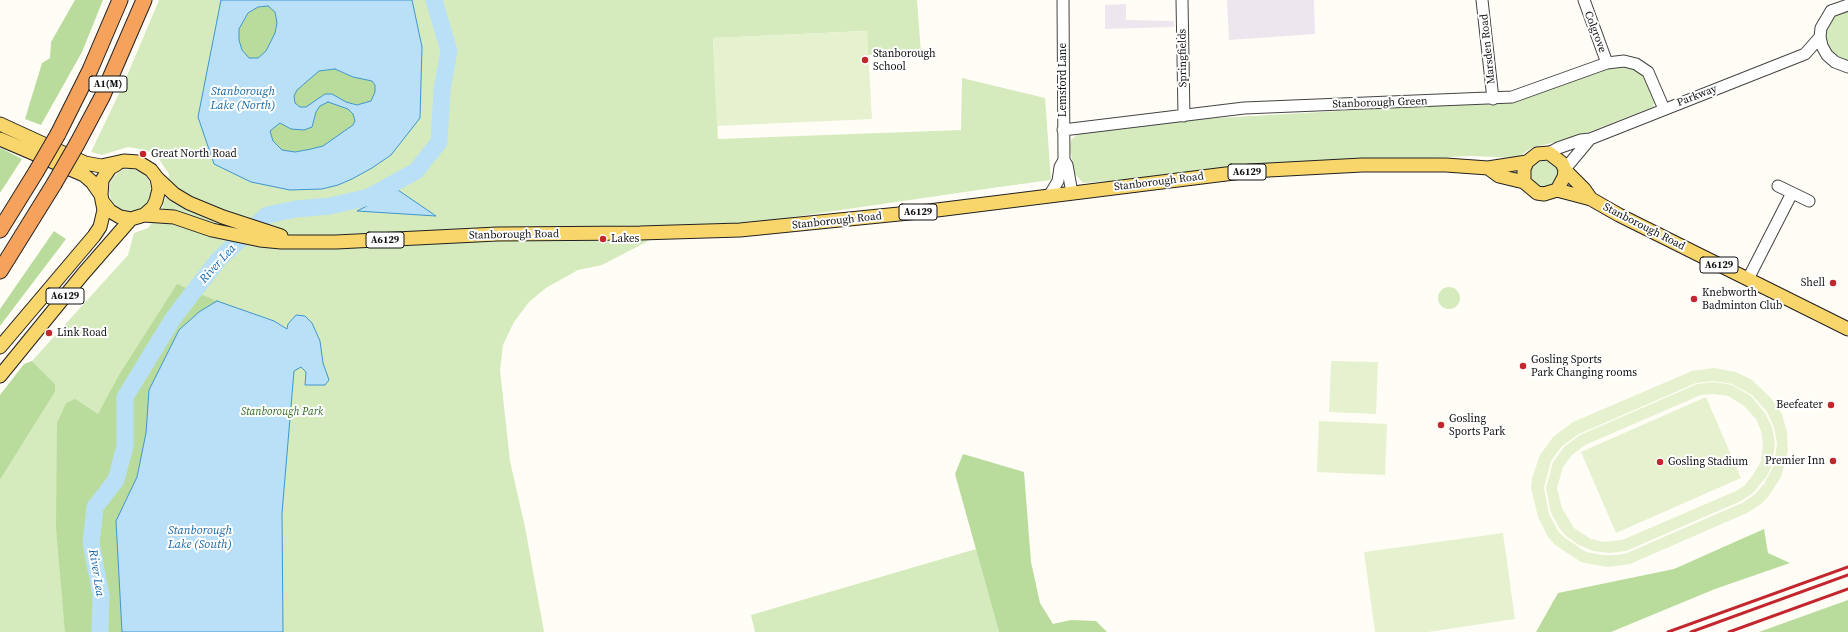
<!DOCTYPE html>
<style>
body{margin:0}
canvas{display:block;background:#fffdf5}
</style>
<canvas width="1848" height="632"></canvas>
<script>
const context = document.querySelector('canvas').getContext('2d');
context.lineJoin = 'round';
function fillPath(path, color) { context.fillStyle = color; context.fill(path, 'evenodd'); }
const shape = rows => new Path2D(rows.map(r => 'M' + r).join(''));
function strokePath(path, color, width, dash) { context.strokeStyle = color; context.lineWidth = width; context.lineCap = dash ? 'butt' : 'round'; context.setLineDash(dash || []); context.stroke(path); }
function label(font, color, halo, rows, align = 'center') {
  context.font = font + ' "Source Serif 4",serif'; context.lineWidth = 4; context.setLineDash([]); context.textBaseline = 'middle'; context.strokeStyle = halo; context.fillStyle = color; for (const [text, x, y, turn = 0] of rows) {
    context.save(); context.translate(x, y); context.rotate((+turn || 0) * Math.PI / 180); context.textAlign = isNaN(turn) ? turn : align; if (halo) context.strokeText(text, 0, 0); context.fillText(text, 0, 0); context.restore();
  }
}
fillPath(shape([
 [1227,0,1314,0,1315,34,1229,40],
 [1126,4,1126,20,1174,21,1174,27,1105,29,1105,5]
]), '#eee6ef');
fillPath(shape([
 [159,0,917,0,921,53,868,55,867,31,713,38,718,139,961,130,962,78,1045,98,1051,180,992,188,745,224,677,226,602,265,578,270,546,288,529,302,514,322,503,345,500,370,510,461,525,527,544,632,0,632,0,480,55,392,55,384,32,361,128,255,134,233,148,228,162,209,166,196,169,174,157,156,146,150,128,147,102,155,91,152,124,83],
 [1848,11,1848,61,1835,55,1829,49,1826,41,1826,33,1828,25,1833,18,1840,13],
 [1619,64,1633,67,1643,74,1655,101,1653,107,1576,137,1531,148,1517,158,1472,156,1343,162,1083,183,1074,173,1070,147,1071,140,1079,133,1182,120,1515,101],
 '1530 174a14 14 0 1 1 28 0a14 14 0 1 1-28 0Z',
 '109 190a21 21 0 1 1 42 0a21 21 0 1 1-42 0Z',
 '1438 298a11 11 0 1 1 22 0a11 11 0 1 1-22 0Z',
 [976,549,999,632,755,632,751,615]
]), '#d5ebbd');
fillPath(shape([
 [75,0,103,0,82,52,41,125,25,119,42,63,50,58,51,42],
 [268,6,275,12,277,23,275,33,266,51,258,58,249,58,242,50,239,40,239,29,248,13,258,7],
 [335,69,353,77,372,81,375,85,375,92,371,101,357,105,346,102,332,94,325,94,306,107,300,107,295,103,294,96,297,90,319,71],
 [328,102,348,109,353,114,355,121,353,125,323,146,311,149,295,152,282,150,273,141,270,131,280,123,291,129,312,127,316,112,320,106],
 [1,148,22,159,0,193,0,149],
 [54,231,66,239,0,326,0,309],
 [177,284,217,301,199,312,149,390,146,433,137,477,116,521,122,632,65,632,56,528,57,423,66,403,75,399,98,414,119,375],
 [32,361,55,384,55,392,0,480,0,395,24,364],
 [963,454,1024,472,1031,562,1040,603,1053,624,1071,620,1096,621,1107,632,999,632,955,474],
 [1764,529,1768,553,1790,563,1715,589,1611,632,1529,632,1536,632,1558,593,1674,569],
 [1848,600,1848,632,1759,632]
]), '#b9dc9c');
fillPath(shape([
 [867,31,872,119,717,126,713,38],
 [1331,361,1378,362,1376,414,1329,412],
 [1714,368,1736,372,1752,380,1771,398,1782,414,1787,432,1788,451,1781,477,1768,497,1761,504,1747,513,1630,564,1608,567,1590,564,1581,562,1555,545,1548,537,1538,517,1531,488,1532,478,1540,455,1553,437,1573,422,1692,371],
 [1714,381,1732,384,1752,395,1767,412,1774,427,1777,443,1774,465,1764,484,1754,495,1742,503,1627,553,1618,555,1602,555,1586,552,1564,537,1558,531,1549,514,1544,488,1551,461,1562,446,1579,434,1696,383],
 [1714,382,1732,385,1751,396,1765,413,1772,427,1775,443,1772,465,1767,476,1753,493,1741,501,1626,551,1609,553,1593,551,1579,545,1566,536,1560,529,1551,513,1546,488,1553,462,1564,447,1580,435,1697,384],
 [1714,394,1728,396,1743,405,1756,419,1761,431,1763,443,1761,461,1753,475,1745,485,1736,491,1622,540,1604,542,1591,539,1574,528,1562,508,1557,488,1563,467,1572,455,1585,445,1701,395],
 [1706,397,1741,478,1616,533,1581,452],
 [1319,421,1387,424,1385,475,1317,472],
 [1503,533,1515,619,1428,632,1375,632,1364,552]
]), '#e6f2cf');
const water = shape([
 [221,0,412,0,422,47,420,118,391,155,372,168,352,179,338,185,322,189,290,190,251,182,214,164,198,117,221,0],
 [268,6,275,12,277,23,275,33,266,51,258,58,249,58,242,50,239,40,239,29,248,13,258,7,268,6],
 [335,69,353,77,372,81,375,85,375,92,371,101,357,105,346,102,332,94,325,94,306,107,300,107,295,103,294,96,297,90,319,71,335,69],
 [328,102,348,109,353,114,355,121,353,125,323,146,311,149,295,152,282,150,273,141,270,131,280,123,291,129,304,130,312,127,316,112,320,106,328,102],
 [398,190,436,216,357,211,398,190],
 [217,301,274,321,287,329,288,324,296,315,305,316,312,323,320,341,323,363,329,380,325,385,305,385,306,372,301,367,294,371,282,513,283,632,122,632,116,521,137,477,146,433,149,390,179,330,199,312,217,301]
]);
fillPath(water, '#b9e0f7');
strokePath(water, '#3f96cf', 1);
strokePath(shape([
 [100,632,101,595,91,543,95,507,116,480,125,446,125,397,174,317,219,259,267,215,296,209,330,206,369,197,416,171,439,142,442,89,449,51,434,0]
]), '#b9e0f7', 17);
const minor = shape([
 [1063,0,1064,160,1067,165,1072,193],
 [1182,0,1184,116],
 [1482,0,1493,99],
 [1584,0,1607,63],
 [1848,5,1831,11,1821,28,1820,37,1822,46,1827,55,1835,62,1848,67],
 [1063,130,1244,108,1512,97,1607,63,1624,61,1636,64,1648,72,1664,109],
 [1549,153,1558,148,1581,140,1590,139,1805,54,1820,37],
 [1565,169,1590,139],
 [1778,186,1809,201],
 [1049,196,1058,181,1060,167,1064,160],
 [1748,279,1792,193]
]);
const major = shape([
 [0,124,85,163,101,166,124,161,138,162,151,170,157,178,174,194,189,203,223,217,281,236],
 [0,139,84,175,92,182,101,195],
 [1488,168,1499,176,1524,182,1537,193,1544,194,1557,190,1564,177,1565,170],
 [1524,182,1524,169,1527,162,1537,154,1549,153,1562,163,1565,170,1584,189,1591,199],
 [1557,190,1591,199,1619,215,1848,329],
 [103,202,110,211,120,217,131,219,144,215,153,207,156,201,159,189,157,178],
 [144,215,174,217,212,230,260,240,281,242,336,242,497,234,640,233,740,230,929,211,1250,171,1362,165,1446,165,1488,168,1527,162],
 [0,347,94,236,100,227,104,210,101,195,102,180,110,168,117,164],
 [0,376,83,274,131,219]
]);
const highway = shape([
 [58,134,90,70,120,0],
 [77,144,102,97,144,0],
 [0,230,36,172],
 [0,271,54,184]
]);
strokePath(minor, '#444', 13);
strokePath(major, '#222', 15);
strokePath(highway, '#222', 17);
strokePath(minor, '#fff', 11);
strokePath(major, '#f9d66b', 13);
strokePath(highway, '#f5a25d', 15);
strokePath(shape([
 [1668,632,1848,567],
 [1691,632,1848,575],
 [1729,632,1848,589]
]), '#c4262e', 3);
const highwayBridge = shape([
 [36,172,58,134],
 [54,184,77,144]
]);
strokePath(highwayBridge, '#222', 17, []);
strokePath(highwayBridge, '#f5a25d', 15);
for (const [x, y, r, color] of [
 [865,60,4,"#c4262e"],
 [143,154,4,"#c4262e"],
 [603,239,4,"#c4262e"],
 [1833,283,4,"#c4262e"],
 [1694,299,4,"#c4262e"],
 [49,333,4,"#c4262e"],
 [1523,366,4,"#c4262e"],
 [1831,405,4,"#c4262e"],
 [1441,425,4,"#c4262e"],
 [1833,461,4,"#c4262e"],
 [1660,462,4,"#c4262e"]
]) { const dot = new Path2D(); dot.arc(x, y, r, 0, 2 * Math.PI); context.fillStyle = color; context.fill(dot); strokePath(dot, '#fff', 1.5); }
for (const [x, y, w] of [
 [108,84,38],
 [1247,172,38],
 [918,212,38],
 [385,240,38],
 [1719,265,38],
 [65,296,38]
]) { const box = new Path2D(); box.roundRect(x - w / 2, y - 8, w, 16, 3); context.fillStyle = '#fff'; context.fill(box); strokePath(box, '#111', 1); }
label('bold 10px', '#111', null, [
 ["A1(M)",108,84],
 ["A6129",1247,172],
 ["A6129",918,212],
 ["A6129",385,240],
 ["A6129",1719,265],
 ["A6129",65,296]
]);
label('11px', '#111', '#fff', [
 ["Colgrove",1595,32,69],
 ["Marsden Road",1488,49,-96],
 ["Springfields",1183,58,-91],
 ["Lemsford Lane",1063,80,-90],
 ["Parkway",1697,96,-21],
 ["Stanborough Green",1380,103,-2],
 ["Stanborough Road",1159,182,-7],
 ["Stanborough Road",837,221,-6],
 ["Stanborough Road",1644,227,27],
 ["Stanborough Road",514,235,-1]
]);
label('11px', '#111', '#fff', [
 ["Stanborough",873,54],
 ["School",873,67],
 ["Great North Road",151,154],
 ["Lakes",611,239],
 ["Shell",1825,283,"right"],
 ["Knebworth",1702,293],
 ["Badminton Club",1702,306],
 ["Link Road",57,333],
 ["Gosling Sports",1531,360],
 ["Park Changing rooms",1531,373],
 ["Beefeater",1823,405,"right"],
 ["Gosling",1449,419],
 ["Sports Park",1449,432],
 ["Premier Inn",1825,461,"right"],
 ["Gosling Stadium",1668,462]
], 'left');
label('italic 11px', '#2f6b1f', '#fff', [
 ["Stanborough Park",282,412]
]);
label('italic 12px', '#1768a6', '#fff', [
 ["Stanborough",243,92],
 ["Lake (North)",243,106],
 ["River Lea",218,264,-48],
 ["Stanborough",200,531],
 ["Lake (South)",200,545],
 ["River Lea",96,573,81]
]);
</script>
